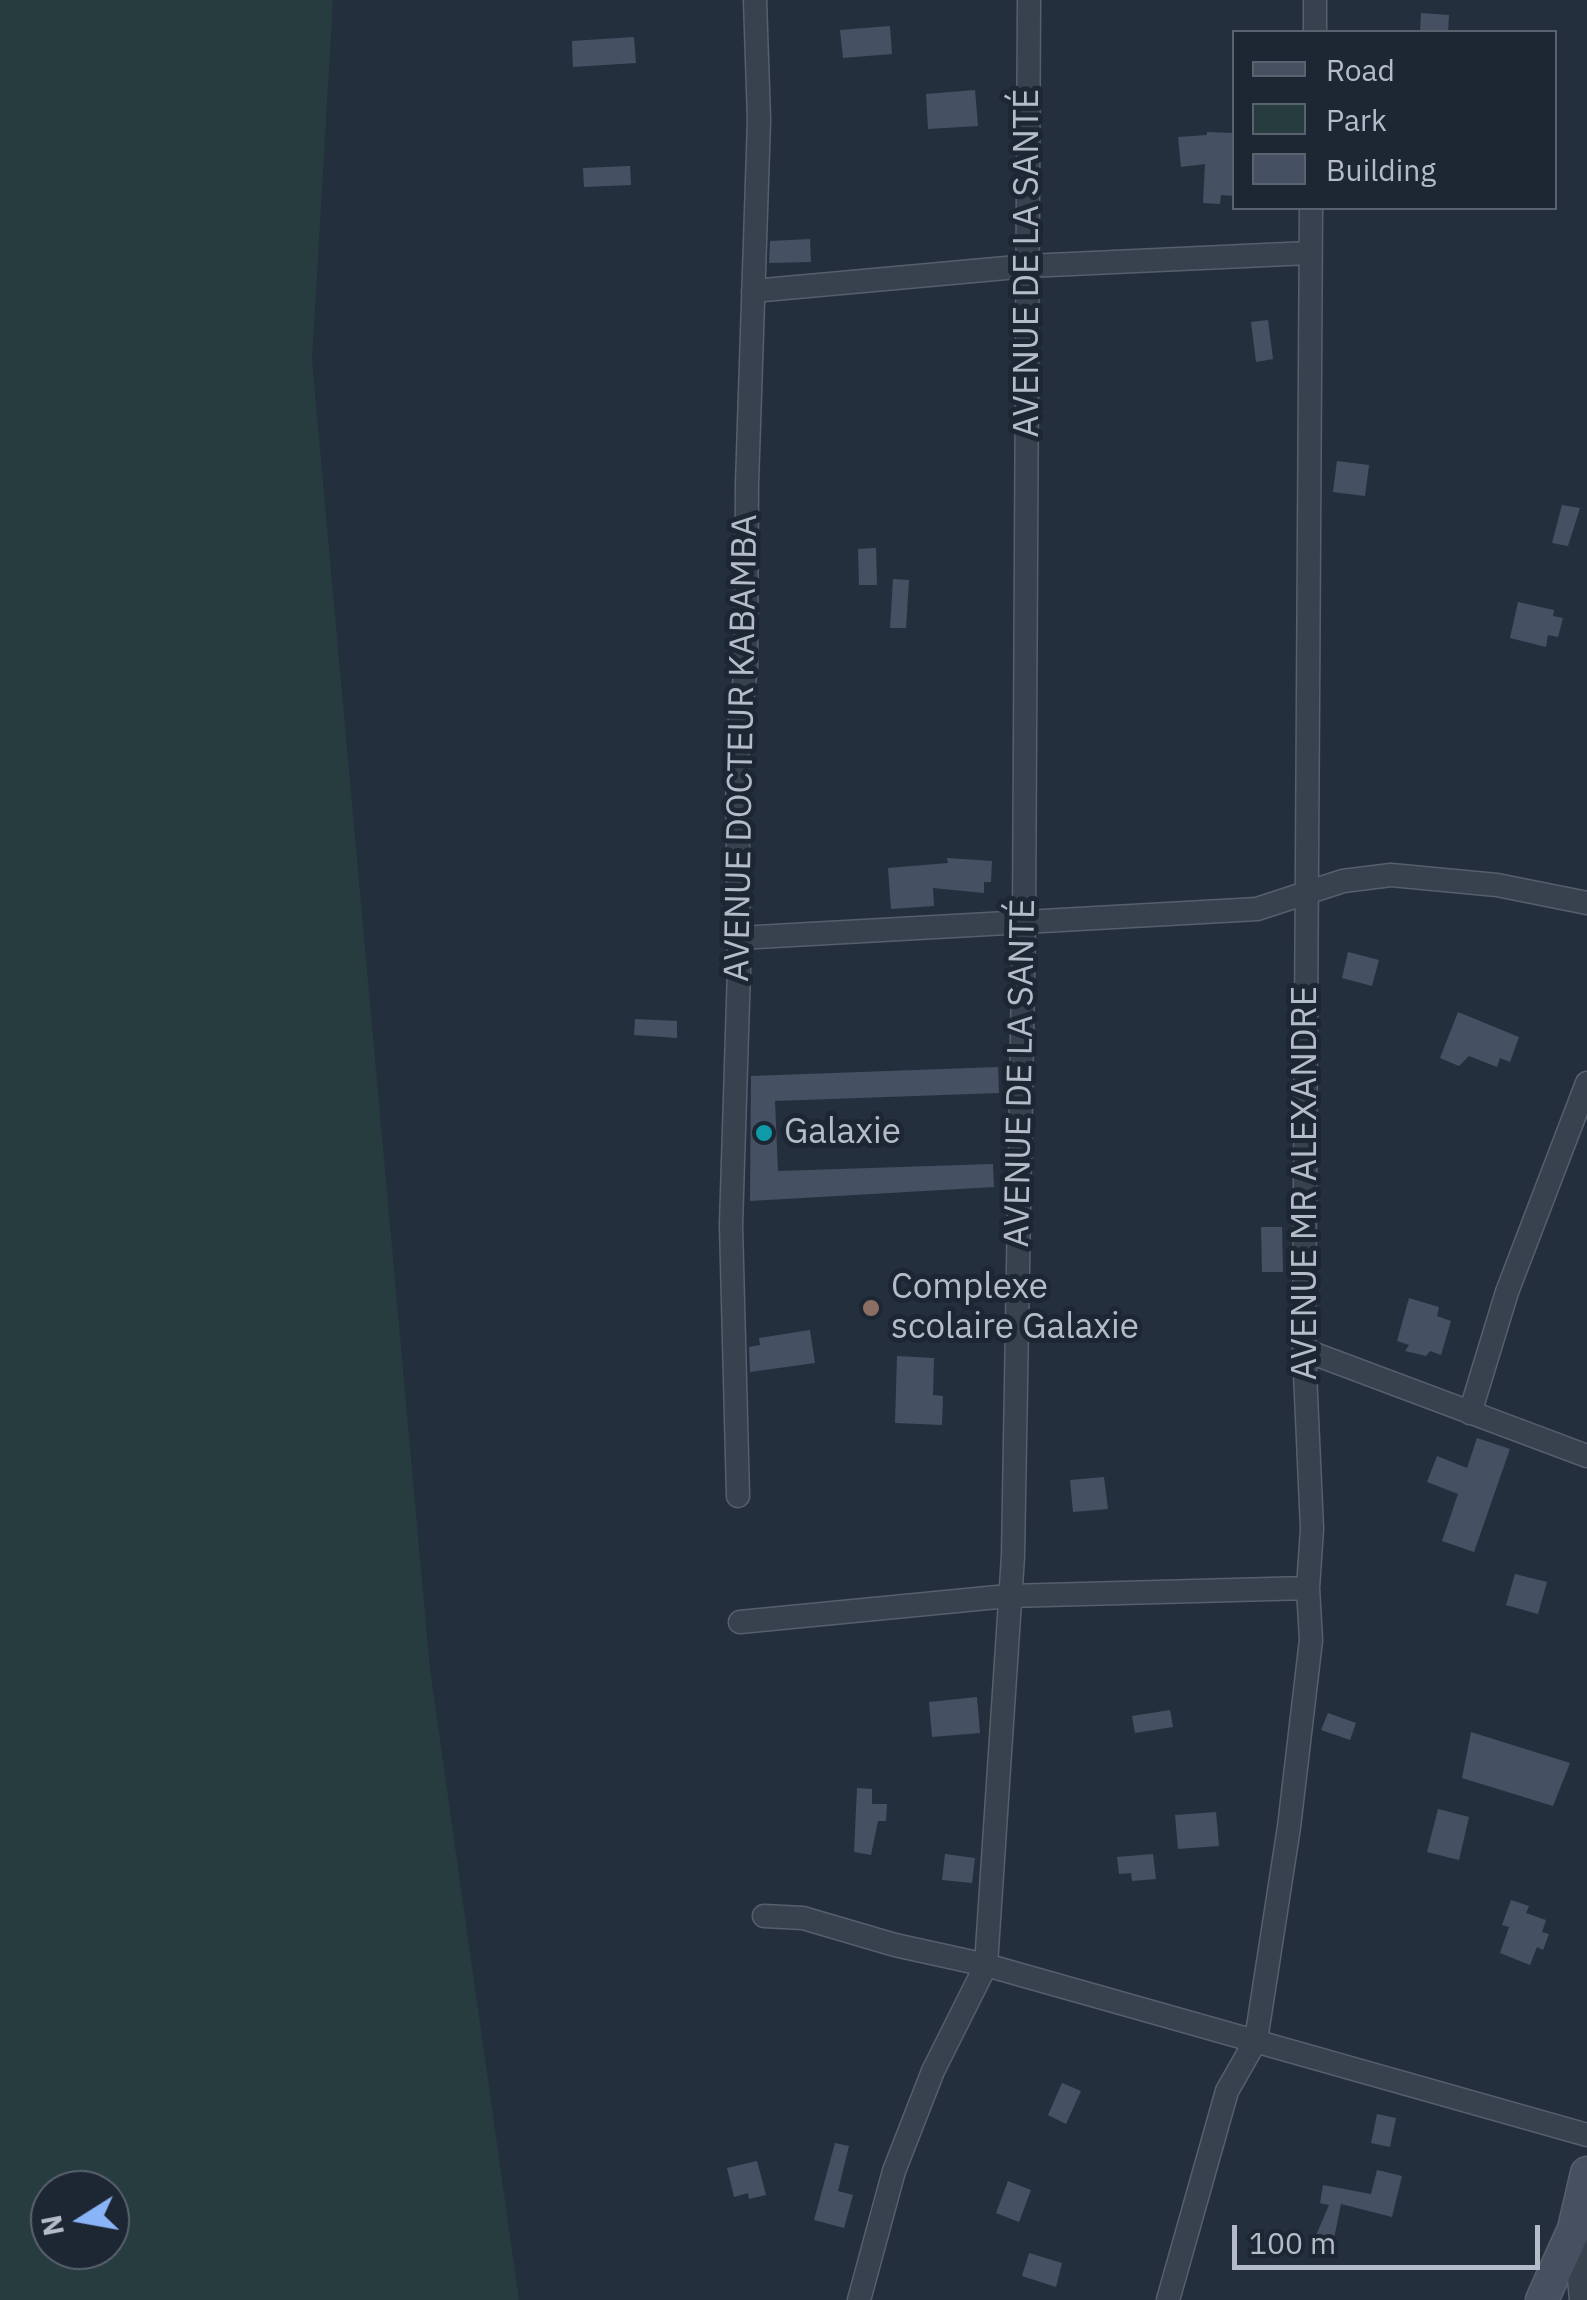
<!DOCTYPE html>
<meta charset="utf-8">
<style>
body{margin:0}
#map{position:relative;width:1587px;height:2300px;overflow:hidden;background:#242f3e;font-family:"IBM Plex Sans",sans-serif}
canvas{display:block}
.legend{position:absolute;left:1232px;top:30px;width:325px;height:180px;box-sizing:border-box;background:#1d2633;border:2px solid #59626f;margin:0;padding:12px 18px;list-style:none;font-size:30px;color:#b4bcc9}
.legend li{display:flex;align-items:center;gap:20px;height:50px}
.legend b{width:50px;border:2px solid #59626f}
.north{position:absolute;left:30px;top:2170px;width:100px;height:100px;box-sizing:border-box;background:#1d2633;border:2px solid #59626f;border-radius:50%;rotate:259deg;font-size:28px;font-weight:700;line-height:40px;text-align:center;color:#b4bcc9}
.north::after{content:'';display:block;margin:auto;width:35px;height:45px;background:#8ab4f8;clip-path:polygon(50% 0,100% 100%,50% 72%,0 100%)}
.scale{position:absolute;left:1232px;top:2225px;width:308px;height:45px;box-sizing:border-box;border:5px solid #b4bcc9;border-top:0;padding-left:12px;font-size:30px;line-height:35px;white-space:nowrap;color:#b4bcc9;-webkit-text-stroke:8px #1d2633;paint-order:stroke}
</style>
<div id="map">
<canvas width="1587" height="2300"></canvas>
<ul class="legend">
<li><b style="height:12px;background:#465061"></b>Road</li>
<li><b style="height:28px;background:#263c3f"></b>Park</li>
<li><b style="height:28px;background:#455162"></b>Building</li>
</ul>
<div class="north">N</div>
<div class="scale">100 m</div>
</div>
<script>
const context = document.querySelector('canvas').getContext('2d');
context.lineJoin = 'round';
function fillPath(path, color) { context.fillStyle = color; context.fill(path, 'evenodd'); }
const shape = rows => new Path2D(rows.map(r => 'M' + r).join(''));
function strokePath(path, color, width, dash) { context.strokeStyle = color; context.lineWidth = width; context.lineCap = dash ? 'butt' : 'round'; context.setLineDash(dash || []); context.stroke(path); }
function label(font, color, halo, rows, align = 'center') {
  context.font = font + ' "IBM Plex Sans",sans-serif'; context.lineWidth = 10; context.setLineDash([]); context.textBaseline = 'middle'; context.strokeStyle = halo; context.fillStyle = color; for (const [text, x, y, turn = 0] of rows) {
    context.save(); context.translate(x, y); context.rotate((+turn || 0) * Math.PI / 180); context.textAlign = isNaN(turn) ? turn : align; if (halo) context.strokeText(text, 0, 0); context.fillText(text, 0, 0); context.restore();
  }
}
fillPath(shape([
 [0,0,333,0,312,360,430,1669,519,2300,0,2300],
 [50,2190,110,2190,110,2250,50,2250]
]), '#263c3f');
fillPath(shape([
 [1421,13,1449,15,1448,32,1420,32],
 [890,26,892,54,843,58,840,30],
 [634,37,636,63,573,67,572,41],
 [975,90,978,126,928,129,926,94],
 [1207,132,1233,133,1234,196,1221,195,1220,204,1203,203,1205,164,1181,167,1178,137,1207,135],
 [630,166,631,185,584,187,583,168],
 [810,239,811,262,769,263,770,241],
 [1268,320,1273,359,1256,362,1251,322],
 [1337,461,1369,465,1365,496,1333,492],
 [1562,505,1580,508,1568,546,1552,543],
 [876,548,877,585,859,585,858,549],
 [893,579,909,580,906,628,890,628],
 [1518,602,1554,610,1553,616,1563,618,1558,637,1548,635,1546,647,1510,638],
 [947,858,992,861,991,882,984,882,984,893,933,888,934,906,891,909,888,868,948,863],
 [1348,952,1379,960,1372,986,1342,978],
 [1458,1012,1519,1037,1510,1062,1500,1058,1497,1067,1469,1056,1459,1066,1440,1058],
 [635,1019,677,1021,677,1038,634,1035],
 [998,1067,999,1093,775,1101,778,1171,993,1164,994,1187,750,1201,751,1076],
 [1261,1227,1282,1227,1283,1272,1262,1272],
 [1409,1298,1439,1307,1437,1316,1451,1321,1441,1355,1430,1351,1426,1356,1405,1351,1409,1345,1397,1341],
 [810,1330,815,1363,750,1372,749,1347,760,1345,759,1338],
 [897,1356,934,1358,933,1395,943,1396,942,1425,895,1423],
 [1477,1438,1510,1449,1474,1552,1442,1541,1458,1494,1427,1482,1437,1456,1467,1468],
 [1104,1477,1108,1509,1073,1512,1070,1480],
 [1515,1574,1547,1582,1538,1614,1506,1605],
 [977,1697,980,1733,932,1737,929,1702],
 [1170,1710,1173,1727,1135,1733,1132,1716],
 [1328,1713,1356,1723,1350,1740,1321,1730],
 [1471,1732,1570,1763,1553,1806,1462,1778],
 [857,1788,872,1789,872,1804,887,1804,886,1821,878,1821,871,1855,854,1852],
 [1438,1809,1469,1817,1459,1860,1427,1852],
 [1216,1812,1219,1846,1178,1849,1175,1815],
 [945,1854,975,1858,972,1883,942,1880],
 [1153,1854,1156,1879,1132,1881,1131,1873,1119,1874,1117,1857],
 [1511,1900,1529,1906,1526,1913,1546,1920,1542,1932,1549,1934,1543,1950,1537,1947,1530,1965,1500,1953,1509,1927,1502,1925],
 [1062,2083,1081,2091,1066,2124,1048,2115],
 [1377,2114,1396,2118,1390,2147,1371,2143],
 [835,2143,849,2146,838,2191,853,2195,844,2228,814,2220],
 [757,2161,766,2195,749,2199,748,2193,734,2197,727,2168],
 [1377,2170,1402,2176,1392,2217,1341,2204,1332,2248,1314,2240,1329,2205,1320,2203,1323,2185,1371,2194],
 [1008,2181,1031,2190,1019,2222,996,2213],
 [1029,2253,1062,2263,1056,2287,1022,2276]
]), '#455162');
const minor = shape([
 [1315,0,1315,32],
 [753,291,1028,266,1309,253],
 [739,938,1257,909,1343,881,1391,875,1497,885,1587,903],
 [1304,1350,1587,1456],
 [1470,1413,1507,1292,1587,1083],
 [738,1496,731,1225,739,969,737,746,746,666,747,484,759,120,755,0],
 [740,1622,1008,1596,1308,1588],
 [764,1916,803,1918,895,1945,986,1965,1587,2135],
 [1575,2234,1581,2300],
 [859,2300,894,2171,933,2071,986,1965,1013,1556,1024,922,1029,0],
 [1168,2300,1227,2091,1256,2040,1289,1827,1311,1640,1308,1588,1312,1529,1304,1350,1311,208]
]);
const secondary = shape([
 [1542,2300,1574,2229,1587,2173]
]);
strokePath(minor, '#565f6c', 25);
strokePath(secondary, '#565f6c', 35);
strokePath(minor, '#38414e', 22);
strokePath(secondary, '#465061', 32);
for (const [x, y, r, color] of [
 [764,1133,10,"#0f9aa8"],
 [871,1308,10,"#8d6e63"]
]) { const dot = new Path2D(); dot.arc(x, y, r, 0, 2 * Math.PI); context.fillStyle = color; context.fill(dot); strokePath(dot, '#1d2633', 4); }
label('35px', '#b4bcc9', '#1d2633', [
 ["AVENUE DE LA SANTÉ",1028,263,-90],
 ["AVENUE DOCTEUR KABAMBA",742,748,-89],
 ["AVENUE DE LA SANTÉ",1021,1073,-89],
 ["AVENUE MR ALEXANDRE",1306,1183,-90]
]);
label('35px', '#b4bcc9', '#1d2633', [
 ["Galaxie",784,1133],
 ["Complexe",891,1288],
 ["scolaire Galaxie",891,1328]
], 'left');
</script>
